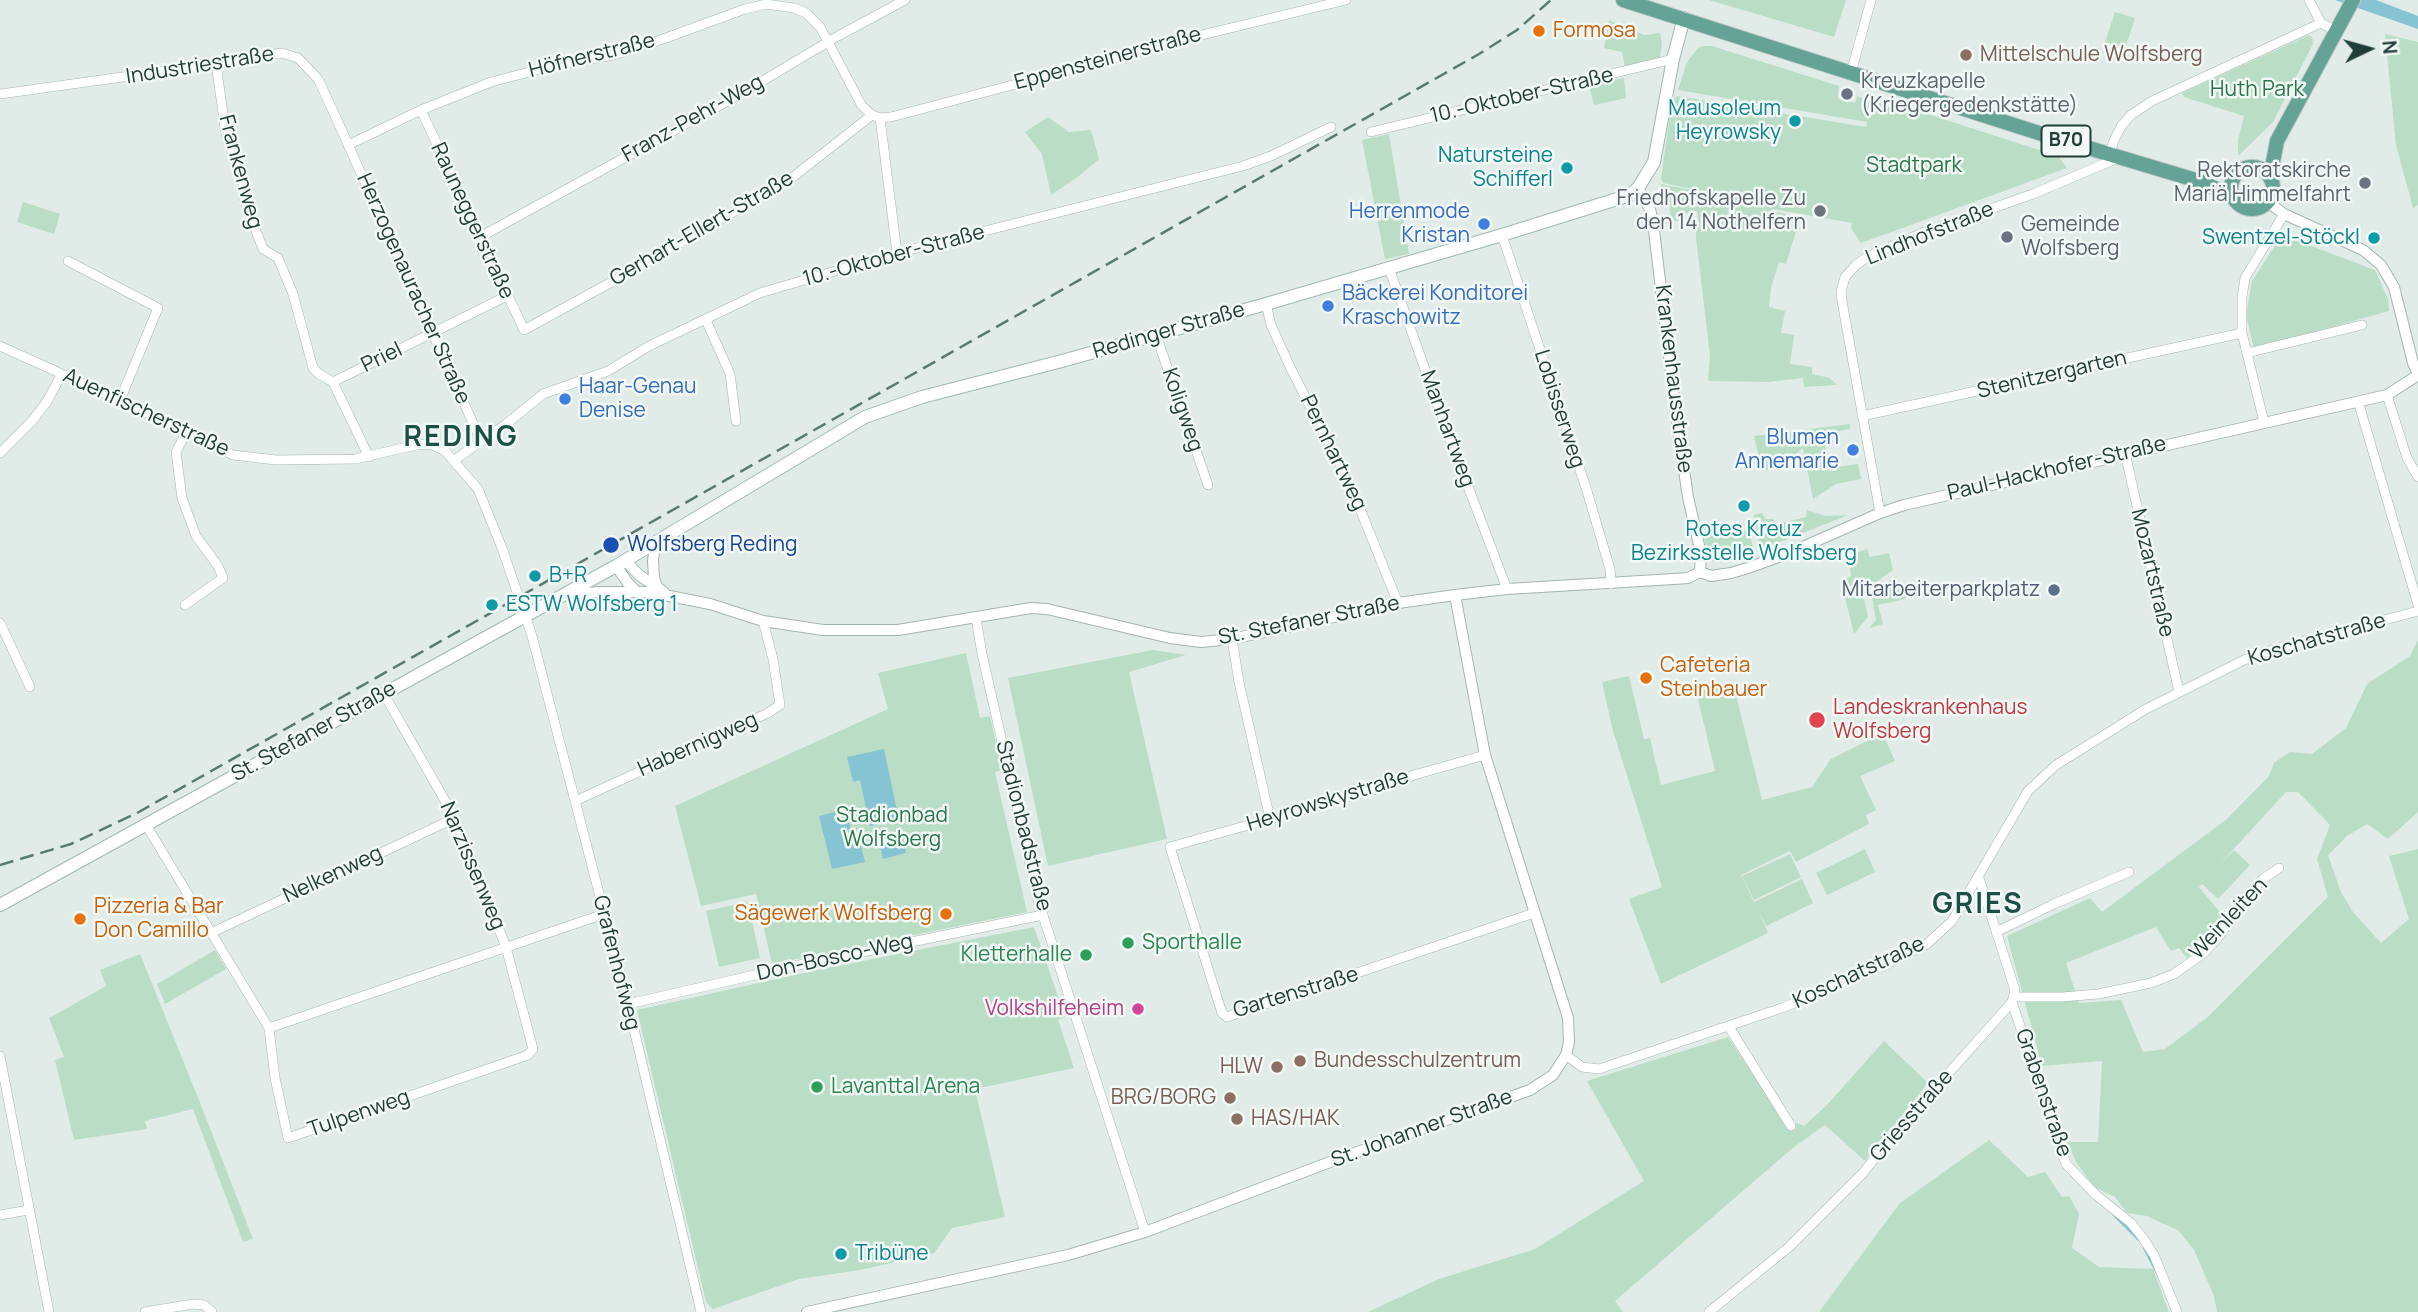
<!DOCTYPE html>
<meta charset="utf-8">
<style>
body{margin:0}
#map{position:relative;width:2418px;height:1312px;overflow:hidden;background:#e1ece8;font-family:Manrope,sans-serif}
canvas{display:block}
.north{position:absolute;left:2334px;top:14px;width:70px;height:70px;-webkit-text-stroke:5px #f2f8f5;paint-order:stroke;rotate:85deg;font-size:19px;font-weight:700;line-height:28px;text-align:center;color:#213d37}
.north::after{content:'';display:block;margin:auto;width:24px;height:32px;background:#213d37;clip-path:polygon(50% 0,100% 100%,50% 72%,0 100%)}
</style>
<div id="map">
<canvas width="2418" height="1312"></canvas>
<div class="north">N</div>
</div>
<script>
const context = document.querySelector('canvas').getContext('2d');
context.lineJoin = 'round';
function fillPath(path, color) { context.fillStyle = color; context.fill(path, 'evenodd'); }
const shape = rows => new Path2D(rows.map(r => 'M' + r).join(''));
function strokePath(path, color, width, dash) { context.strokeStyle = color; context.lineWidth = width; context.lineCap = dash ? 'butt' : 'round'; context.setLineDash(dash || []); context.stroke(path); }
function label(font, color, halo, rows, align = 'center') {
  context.font = font + ' Manrope,sans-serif'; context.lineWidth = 5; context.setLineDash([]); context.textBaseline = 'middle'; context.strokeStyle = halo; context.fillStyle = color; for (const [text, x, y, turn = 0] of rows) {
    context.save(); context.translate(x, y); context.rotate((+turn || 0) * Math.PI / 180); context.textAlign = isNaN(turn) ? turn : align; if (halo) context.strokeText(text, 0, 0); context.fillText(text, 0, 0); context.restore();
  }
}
fillPath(shape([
 [1709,0,1846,0,1834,37],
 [2115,12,2135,18,2125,49,2105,42],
 [1609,20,1644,35,1660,33,1662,43,1660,58,1625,67,1622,52,1604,48],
 [2385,34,2418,42,2418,205,2413,208,2396,145],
 [2309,35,2312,37,2313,44,2273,122,2238,156,2238,140,2244,116,2184,97,2182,93],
 [1703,46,1712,46,1839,86,1838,99,1855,103,1857,96,1901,111,1915,110,2058,156,2067,168,1861,243,1851,228,1852,223,1773,209,1771,215,1775,212,1783,213,1798,225,1786,264,1779,262,1771,288,1769,307,1785,311,1781,333,1794,335,1790,364,1812,367,1812,374,1830,378,1837,385,1804,387,1803,378,1768,382,1708,381,1710,356,1696,238,1696,226,1699,224,1697,211,1683,214,1683,221,1671,221,1669,201,1661,199,1661,184,1722,196,1727,200,1723,195,1663,183,1661,179,1672,100,1677,96,1866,127,1867,122,1678,90,1687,62,1698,48],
 [1624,78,1626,98,1594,105,1589,86],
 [1048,117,1069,132,1091,130,1099,159,1079,176,1051,195,1042,154,1025,132],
 [1389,134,1409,254,1385,259,1362,140],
 [23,202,60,214,54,234,17,222],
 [2282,235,2375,270,2388,299,2389,311,2254,349,2246,315,2252,281],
 [1850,424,1850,429,1823,434,1829,468,1858,464,1861,479,1836,484,1813,499,1803,448,1794,456,1795,465,1762,471,1754,436],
 [1807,510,1826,516,1848,515,1760,550,1754,515,1762,513,1766,519,1773,519,1777,524,1806,517],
 [1749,530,1754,553,1720,563,1711,561,1703,535,1723,531,1724,535],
 [1867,549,1870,557,1889,553,1893,570,1871,586,1864,586,1860,591,1861,596,1864,599,1868,617,1854,634,1841,582,1851,576,1850,570,1855,553],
 [1896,576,1906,596,1905,599,1878,605,1883,624,1869,628,1876,620,1872,598,1873,592],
 [2418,640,2418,812,2388,839,2367,824,2347,836,2328,855,2341,892,2353,912,2381,943,2409,919,2389,856,2418,849,2418,1312,2217,1312,2214,1296,2194,1250,2179,1231,2147,1216,2127,1213,2115,1197,2094,1187,2076,1162,2067,1142,2098,1142,2102,1061,2042,1066,2007,936,2090,898,2102,912,2227,819,2269,776,2274,763,2290,752,2312,754,2346,728,2367,684,2410,656],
 [2286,792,2298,792,2330,825,2317,859,2328,897,2209,1016,2165,1049,2143,1052,2121,1000,2079,1003,2066,963,2156,927,2171,951,2179,948,2187,958,2210,939,2223,916,2199,887,2202,884,2218,899,2250,865,2234,850,2218,866],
 [1153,650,1186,655,1129,672,1167,839,1048,866,1008,678],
 [966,653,980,718,990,716,1002,770,995,772,1027,912,772,964,756,894,701,906,675,806,888,709,878,673],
 [1629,676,1644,739,1650,738,1661,785,1715,771,1696,691,1733,683,1762,800,1812,787,1831,759,1869,740,1880,727,1895,761,1860,776,1876,810,1866,815,1869,824,1796,862,1790,851,1741,875,1754,902,1802,879,1813,903,1766,926,1758,910,1768,933,1661,984,1629,899,1662,887,1613,731,1602,682],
 [1865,849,1875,872,1827,895,1816,873],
 [1790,854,1801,877,1754,900,1742,876],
 [748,902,760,958,719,967,706,911],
 [1034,927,1065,1017,1058,1020,1074,1068,975,1089,1005,1217,952,1228,934,1253,923,1256,860,1270,799,1279,713,1309,706,1302,637,1010,817,970],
 [215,950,226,969,165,1004,157,984],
 [140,954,199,1100,253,1239,243,1242,193,1109,145,1121,147,1129,74,1140,55,1060,64,1057,49,1018,106,986,100,970],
 [1728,1037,1789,1128,1797,1123,1804,1126,1827,1105,1884,1041,1928,1083,1865,1161,1825,1125,1794,1147,1615,1301,1623,1312,1368,1312,1439,1279,1535,1249,1644,1181,1587,1081],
 [1989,1140,2028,1177,2045,1172,2062,1197,2069,1196,2079,1214,2072,1248,2099,1267,2153,1269,2169,1312,1819,1312,1900,1203]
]), '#b9dec5');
fillPath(shape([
 [2335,0,2376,0,2418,16,2418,29],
 [884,749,899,820,870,826,860,780,853,782,847,757],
 [846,809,854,843,860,842,865,862,832,869,819,816],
 [901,833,906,853,883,859,878,838]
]), '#86c4d4');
strokePath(shape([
 [2114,1215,2139,1240],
 [2144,1248,2157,1273]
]), '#86c4d4', 2.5);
const minor = shape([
 [2309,0,2321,23],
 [216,64,226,134,244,186,243,196,256,231,263,249,278,258,293,294,313,368,319,374,333,382,369,457],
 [1851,73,1871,0],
 [0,94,216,64,246,57,282,53,298,58,318,79,333,111,481,441,455,460],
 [421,110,524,330,639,267,793,177,872,115],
 [880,118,897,253],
 [1371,132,1673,59],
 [348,145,421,110,491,82,552,66,614,55,663,39,745,9,766,4,794,8,806,13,820,27,862,106,872,115,880,118,891,117,1206,34,1346,0],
 [2110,154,2114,140,2122,125,2131,115,2152,101,2321,23,2336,31],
 [1502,235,1587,491,1610,569,1611,584],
 [480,237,744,92,838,36,905,0],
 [68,261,158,308,120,400],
 [1389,268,1448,434,1507,589],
 [1266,304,1271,325,1291,369,1350,484,1398,603],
 [706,320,730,374,736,421],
 [1156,335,1208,485],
 [0,346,120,400,233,455,276,460,355,459,416,445,431,444,445,451,478,489,502,548,532,636,628,1004,701,1312],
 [2247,353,2362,325],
 [333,382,507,296],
 [2387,395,2407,458,2418,477],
 [2358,401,2418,605],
 [1862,416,2242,333],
 [2264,422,2242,333,2242,297,2245,278,2284,214],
 [481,441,505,425,543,394,608,371,649,346,760,293,897,253,1243,166,1271,156,1331,127],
 [0,453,32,421,46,403,62,374],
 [2125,453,2179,692],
 [1880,513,1842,301,1841,292,1845,277,1856,265,1867,257,1922,233,2033,194,2118,158],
 [185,605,223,578,218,566,196,536,182,498,176,452,186,433],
 [976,618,982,654,1038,900,1145,1232],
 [0,623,30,687],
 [1232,639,1239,682,1270,819],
 [1485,755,1414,775,1384,787,1170,847,1222,1013,1227,1017,1534,913],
 [575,801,768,713,780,705,773,659,763,621],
 [146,825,269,1028,275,1078,288,1138,528,1055,533,1049,506,947,455,818,384,694],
 [1996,932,2054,904,2129,872],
 [211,933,455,818],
 [2015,997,2062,997,2098,994,2151,983,2174,974,2204,953,2221,934,2240,903,2263,879,2279,868],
 [2012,1002,2066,1164,2096,1195,2131,1223,2143,1238,2154,1255,2177,1312],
 [628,1004,794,966,1043,915],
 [1729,1027,1791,1126],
 [269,1028,604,914],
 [1566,1055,1582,1067,1599,1069,1782,1008,1885,965,1927,944,1952,921,2028,791,2056,765,2146,709,2244,660,2278,648,2418,611],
 [0,1056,49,1312],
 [0,1215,28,1210],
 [145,1312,193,1304,204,1305,212,1312],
 [1709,1312,1789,1247,1863,1173,1890,1139,2012,1002,2015,990,1979,878]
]);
const tertiary = shape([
 [1638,188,1650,209,1653,222,1677,423,1688,497,1701,554,1700,572],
 [2268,202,2284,214,2363,250,2381,265,2394,287,2413,363,2418,374],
 [655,544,653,561,654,578,658,589],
 [625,560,639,575,664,592],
 [616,566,628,583,637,592],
 [1700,572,1711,576,1731,573,1748,568,1789,553,1880,513,1904,505,2387,395,2418,375],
 [564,595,598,592,649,592,710,604,763,621,823,630,898,630,1031,608,1047,609,1170,638,1201,642,1232,639,1398,603,1455,595,1507,589,1674,579,1688,578,1700,572],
 [807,1312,1068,1255,1145,1232,1338,1159,1530,1090,1553,1075,1566,1055,1569,1042,1568,1018,1485,755,1455,595]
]);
const secondary = shape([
 [0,905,616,566,865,417,922,397,1062,361,1266,304,1502,235,1630,195,1638,188,1654,162,1673,59,1684,18]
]);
const primary = shape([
 [1623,0,2042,134,2202,182,2233,197],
 '2231 188a21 21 0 1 1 42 0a21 21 0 1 1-42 0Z',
 [2270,178,2277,141,2353,0]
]);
strokePath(minor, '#a4b4af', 10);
strokePath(tertiary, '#a4b4af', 12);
strokePath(secondary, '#9fb8b0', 14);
strokePath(primary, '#c1c9c7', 16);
strokePath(minor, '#fff', 9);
strokePath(tertiary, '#fff', 10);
strokePath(secondary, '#fff', 12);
strokePath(primary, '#64a396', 14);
strokePath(shape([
 [0,865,71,844,137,813,1479,54,1517,30,1551,0]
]), '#5b7972', 2.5, [14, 7]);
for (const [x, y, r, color] of [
 [1539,31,7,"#e8710a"],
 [1966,55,7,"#8d6e63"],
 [1847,94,7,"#6b7280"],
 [1795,121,7,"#0f9aa8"],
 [1567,168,7,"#0f9aa8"],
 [2365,183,7,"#6b7280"],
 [1820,211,7,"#6b7280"],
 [1484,224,7,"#3f7fe0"],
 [2007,237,7,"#6b7280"],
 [2374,238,7,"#0f9aa8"],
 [1328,306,7,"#3f7fe0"],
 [565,399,7,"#3f7fe0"],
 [1853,450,7,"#3f7fe0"],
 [1744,506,7,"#0f9aa8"],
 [611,545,9,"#1a4fb4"],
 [535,576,7,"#0f9aa8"],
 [2054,590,7,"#5c6f8a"],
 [492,605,7,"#0f9aa8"],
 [1646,678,7,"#e8710a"],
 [1817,720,9,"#e0444e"],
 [946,914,7,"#e8710a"],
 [80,919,7,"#e8710a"],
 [1128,943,7,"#2e9e5b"],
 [1086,955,7,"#2e9e5b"],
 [1138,1009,7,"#d1479c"],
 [1300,1061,7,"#8d6e63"],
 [1277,1067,7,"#8d6e63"],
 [817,1087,7,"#2e9e5b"],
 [1230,1098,7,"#8d6e63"],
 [1237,1119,7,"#8d6e63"],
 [841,1254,7,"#0f9aa8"]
]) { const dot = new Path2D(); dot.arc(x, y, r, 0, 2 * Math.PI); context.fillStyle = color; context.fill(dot); strokePath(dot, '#f2f8f5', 2.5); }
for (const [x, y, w] of [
 [2066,141,49]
]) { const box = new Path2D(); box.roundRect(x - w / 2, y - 15.5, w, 31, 5); context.fillStyle = '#f2f8f5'; context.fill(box); strokePath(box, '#213d37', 2); }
label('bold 19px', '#213d37', null, [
 ["B70",2066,141]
]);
label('21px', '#c56008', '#f2f8f5', [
 ["Formosa",1553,31],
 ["Cafeteria",1660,666],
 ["Steinbauer",1660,690],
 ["Pizzeria & Bar",94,907],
 ["Don Camillo",94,931],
 ["Sägewerk Wolfsberg",932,914,"right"]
], 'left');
label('21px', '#785e54', '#f2f8f5', [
 ["Mittelschule Wolfsberg",1980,55],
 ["Bundesschulzentrum",1314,1061],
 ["HLW",1263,1067,"right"],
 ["BRG/BORG",1216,1098,"right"],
 ["HAS/HAK",1251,1119]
], 'left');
label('21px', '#213d37', '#f2f8f5', [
 ["Höfnerstraße",592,56,-14],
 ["Eppensteinerstraße",1108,59,-15],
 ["Industriestraße",200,66,-9],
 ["10.-Oktober-Straße",1522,96,-13],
 ["Franz-Pehr-Weg",693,119,-29],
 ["Frankenweg",240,172,75],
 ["Rauneggerstraße",472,221,65],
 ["Gerhart-Ellert-Straße",702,229,-30],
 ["Lindhofstraße",1930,234,-22],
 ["10.-Oktober-Straße",894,256,-15],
 ["Herzogenauracher Straße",413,289,66],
 ["Redinger Straße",1169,331,-16],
 ["Priel",382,358,-26],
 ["Stenitzergarten",2052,375,-13],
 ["Krankenhausstraße",1673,379,83],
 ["Lobisserweg",1559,409,72],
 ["Koligweg",1182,410,71],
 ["Auenfischerstraße",146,413,25],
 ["Manhartweg",1447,429,70],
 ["Pernhartweg",1333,453,64],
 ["Paul-Hackhofer-Straße",2057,469,-13],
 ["Mozartstraße",2152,573,77],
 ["St. Stefaner Straße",1309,621,-11],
 ["Koschatstraße",2317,640,-16],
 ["St. Stefaner Straße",314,732,-29],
 ["Habernigweg",698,745,-24],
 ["Heyrowskystraße",1328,801,-17],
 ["Stadionbadstraße",1023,826,76],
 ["Narzissenweg",472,866,67],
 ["Nelkenweg",333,875,-25],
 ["Weinleiten",2229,919,-47],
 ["Don-Bosco-Weg",835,958,-12],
 ["Grafenhofweg",616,963,76],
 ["Koschatstraße",1859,973,-25],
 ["Gartenstraße",1296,993,-17],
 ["Grabenstraße",2043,1093,71],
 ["Tulpenweg",359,1114,-19],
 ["Griesstraße",1912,1116,-49],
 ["St. Johanner Straße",1422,1129,-20]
]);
label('21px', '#5b616d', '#f2f8f5', [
 ["Kreuzkapelle",1861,82],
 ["(Kriegergedenkstätte)",1861,106],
 ["Rektoratskirche",2351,171,"right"],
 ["Mariä Himmelfahrt",2351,195,"right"],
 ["Friedhofskapelle Zu",1806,199,"right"],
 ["den 14 Nothelfern",1806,223,"right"],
 ["Gemeinde",2021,225],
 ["Wolfsberg",2021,249]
], 'left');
label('21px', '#29764a', '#f2f8f5', [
 ["Huth Park",2257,90],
 ["Stadtpark",1914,166],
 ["Stadionbad",892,816],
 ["Wolfsberg",892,840]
]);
label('21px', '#0d838f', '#f2f8f5', [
 ["Mausoleum",1781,109],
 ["Heyrowsky",1781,133],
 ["Natursteine",1553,156],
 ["Schifferl",1553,180],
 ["Swentzel-Stöckl",2360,238],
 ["Rotes Kreuz",1744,530,"center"],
 ["Bezirksstelle Wolfsberg",1744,554,"center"],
 ["B+R",549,576,"left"],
 ["ESTW Wolfsberg 1",506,605,"left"],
 ["Tribüne",855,1254,"left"]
], 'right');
label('21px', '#366cbe', '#f2f8f5', [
 ["Herrenmode",1470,212],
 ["Kristan",1470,236],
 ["Bäckerei Konditorei",1342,294,"left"],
 ["Kraschowitz",1342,318,"left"],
 ["Haar-Genau",579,387,"left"],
 ["Denise",579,411,"left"],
 ["Blumen",1839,438],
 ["Annemarie",1839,462]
], 'right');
label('21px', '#164399', '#f2f8f5', [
 ["Wolfsberg Reding",627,545]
], 'left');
label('21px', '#4e5e75', '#f2f8f5', [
 ["Mitarbeiterparkplatz",2040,590]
], 'right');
label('21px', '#be3a42', '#f2f8f5', [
 ["Landeskrankenhaus",1833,708],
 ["Wolfsberg",1833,732]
], 'left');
label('21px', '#27864d', '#f2f8f5', [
 ["Sporthalle",1142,943],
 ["Kletterhalle",1072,955,"right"],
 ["Lavanttal Arena",831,1087]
], 'left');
label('21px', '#b23c85', '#f2f8f5', [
 ["Volkshilfeheim",1124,1009]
], 'right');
context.letterSpacing = '2px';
label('bold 28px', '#1c5046', '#f2f8f5', [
 ["REDING",461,438],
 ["GRIES",1978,905]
]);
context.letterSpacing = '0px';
</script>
